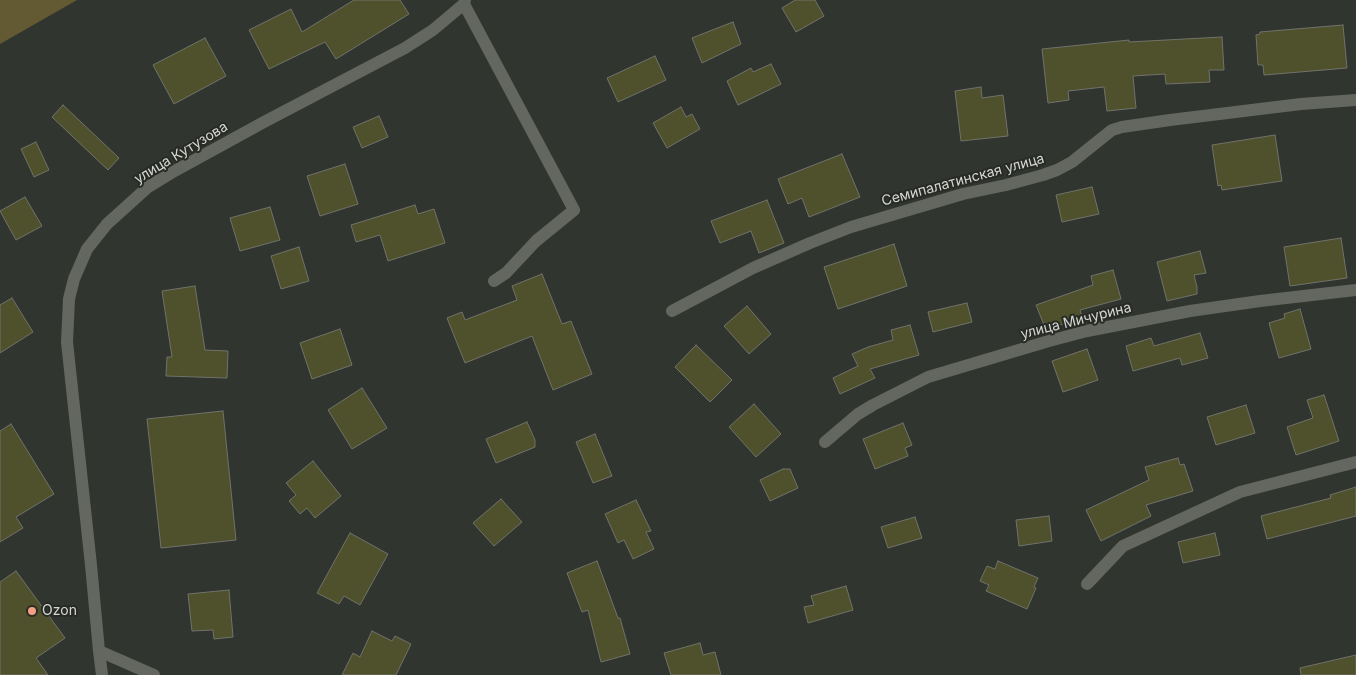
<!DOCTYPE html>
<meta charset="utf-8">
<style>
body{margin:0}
canvas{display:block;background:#31352f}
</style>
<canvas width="1356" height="675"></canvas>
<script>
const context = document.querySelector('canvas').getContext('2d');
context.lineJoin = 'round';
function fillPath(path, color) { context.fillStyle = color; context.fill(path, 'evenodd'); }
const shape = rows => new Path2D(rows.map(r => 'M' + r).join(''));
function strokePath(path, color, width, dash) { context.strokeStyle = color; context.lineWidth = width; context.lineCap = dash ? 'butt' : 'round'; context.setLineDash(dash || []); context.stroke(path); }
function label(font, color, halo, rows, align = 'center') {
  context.font = font + ' Inter,sans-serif'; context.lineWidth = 4; context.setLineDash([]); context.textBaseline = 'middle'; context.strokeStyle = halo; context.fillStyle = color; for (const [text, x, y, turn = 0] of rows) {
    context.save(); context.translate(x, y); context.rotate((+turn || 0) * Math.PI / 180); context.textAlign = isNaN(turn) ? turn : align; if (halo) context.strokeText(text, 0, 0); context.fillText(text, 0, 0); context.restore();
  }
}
fillPath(shape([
 [0,0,77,0,0,44]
]), '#635933');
const building = shape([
 [354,0,400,0,409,14,336,59,325,42,269,69,249,30,291,9,302,32,354,0],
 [795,0,815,0,824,16,796,32,782,8,795,0],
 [733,22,741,44,702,63,692,38,733,22],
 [1343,25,1347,68,1264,75,1263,65,1258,65,1256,35,1260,34,1260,32,1343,25],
 [1222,37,1224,70,1209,70,1210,82,1166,84,1165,74,1133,76,1136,108,1107,111,1104,87,1068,91,1069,100,1048,103,1042,49,1129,40,1129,42,1222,37],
 [205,38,226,76,174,104,153,65,205,38],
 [655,56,666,80,618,102,607,78,655,56],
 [771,64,781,84,738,105,727,81,751,68,753,72,771,64],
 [981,87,982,98,1003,95,1008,136,961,141,955,91,981,87],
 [63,105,119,158,108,170,52,117,63,105],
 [681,107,686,117,692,114,700,129,667,148,653,123,681,107],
 [379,116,388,137,362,148,353,127,379,116],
 [1275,135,1282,181,1222,190,1221,185,1218,186,1212,145,1275,135],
 [36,142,49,170,34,177,21,149,36,142],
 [842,154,860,197,809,217,802,198,788,204,778,179,842,154],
 [345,164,358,204,320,216,307,176,345,164],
 [1092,187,1099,214,1062,222,1056,195,1092,187],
 [25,197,42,226,16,240,0,211,25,197],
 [767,200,784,243,759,253,751,231,720,243,711,221,767,200],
 [415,205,418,214,434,209,445,243,388,261,380,235,356,242,351,225,415,205],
 [270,207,280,240,240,251,230,218,270,207],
 [1341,238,1347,278,1290,286,1284,247,1341,238],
 [894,244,907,286,838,309,824,267,894,244],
 [299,247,309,281,281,289,271,256,299,247],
 [1200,251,1206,273,1194,275,1197,287,1197,294,1167,301,1157,262,1200,251],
 [1113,270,1121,299,1080,310,1082,317,1046,330,1036,305,1093,285,1091,276,1113,270],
 [542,274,562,324,571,321,592,374,553,390,532,336,465,363,447,318,462,312,465,320,517,300,512,286,542,274],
 [195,286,205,350,228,351,227,378,166,376,167,357,172,357,162,291,195,286],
 [12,298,33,332,0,353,0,305,12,298],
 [967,303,972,322,933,332,928,312,967,303],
 [747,306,771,334,749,354,724,326,747,306],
 [1300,309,1311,349,1279,358,1269,323,1285,318,1284,314,1300,309],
 [910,325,919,355,870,369,875,378,840,394,833,378,858,366,852,354,868,347,893,340,891,330,910,325],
 [340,329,352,365,312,379,300,343,340,329],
 [1200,333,1208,358,1182,365,1180,358,1133,371,1126,346,1151,338,1154,346,1200,333],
 [696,345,732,380,710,402,675,367,696,345],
 [1087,349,1098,380,1063,392,1052,361,1087,349],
 [362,388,387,428,352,449,328,410,362,388],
 [1324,395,1339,441,1296,455,1287,427,1313,418,1307,400,1324,395],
 [754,404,781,434,756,457,729,427,754,404],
 [1246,405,1255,433,1216,445,1207,417,1246,405],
 [223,411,236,540,161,548,147,419,223,411],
 [527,422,535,440,535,447,496,463,486,439,527,422],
 [903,423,912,445,905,448,908,456,875,469,863,439,903,423],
 [11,424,54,494,16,517,23,528,0,542,0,431,11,424],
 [595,434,612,476,593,483,576,442,595,434],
 [1178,458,1180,465,1184,464,1193,491,1146,505,1151,516,1101,541,1086,510,1149,480,1145,467,1178,458],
 [313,461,341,496,315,518,307,508,300,514,289,501,296,495,286,483,313,461],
 [783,469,790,469,798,488,770,501,760,480,783,469],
 [1356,487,1356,516,1267,539,1261,516,1331,498,1330,495,1356,487],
 [501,499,522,522,494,546,473,523,501,499],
 [636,500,651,531,646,532,654,549,633,559,624,540,618,543,605,514,636,500],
 [1049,516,1052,541,1019,546,1016,520,1049,516],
 [915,517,922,538,888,548,881,527,915,517],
 [350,533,388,554,360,605,344,596,339,604,317,593,350,533],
 [1215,533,1220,555,1183,563,1178,542,1215,533],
 [597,561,618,618,620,618,630,654,601,662,588,610,582,612,567,573,597,561],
 [998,561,1038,578,1034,587,1036,588,1027,609,986,591,989,585,980,581,987,566,995,569,998,561],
 [16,571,65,638,36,658,48,675,0,675,0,582,16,571],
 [846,586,853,610,808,623,804,607,814,605,811,596,846,586],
 [229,590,233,637,214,639,213,630,192,631,188,594,229,590],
 [372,631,392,641,395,636,411,644,396,675,342,675,353,653,360,657,372,631],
 [700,643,703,655,715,652,721,675,671,675,664,653,700,643],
 [1356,655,1356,675,1301,675,1300,668,1356,655]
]);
fillPath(building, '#4e512c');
strokePath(building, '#71726a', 1);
strokePath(shape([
 [464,4,574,210,536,241,506,273,494,281],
 [672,311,753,268,810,243,851,227,963,194,1006,185,1043,175,1057,170,1072,162,1112,130,1122,127,1170,120,1301,104,1356,100],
 [825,442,858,414,873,405,928,377,1049,341,1087,331,1190,311,1260,301,1356,290],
 [1087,584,1123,546,1240,492,1356,462],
 [99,651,154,675],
 [102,675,99,651,91,565,67,342,69,299,74,279,87,249,107,224,148,187,171,173,264,122,405,48,433,30,464,4,465,0]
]), '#63675f', 12);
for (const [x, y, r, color] of [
 [32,611,5,"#f39f83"]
]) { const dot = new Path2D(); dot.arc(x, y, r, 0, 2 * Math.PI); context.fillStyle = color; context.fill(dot); strokePath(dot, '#282b25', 2); }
label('14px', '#d4d6d2', '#282b25', [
 ["улица Кутузова",181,153,-31],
 ["Семипалатинская улица",963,180,-15],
 ["улица Мичурина",1076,321,-14]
]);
label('14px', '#d4d6d2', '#282b25', [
 ["Ozon",42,611]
], 'left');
</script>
